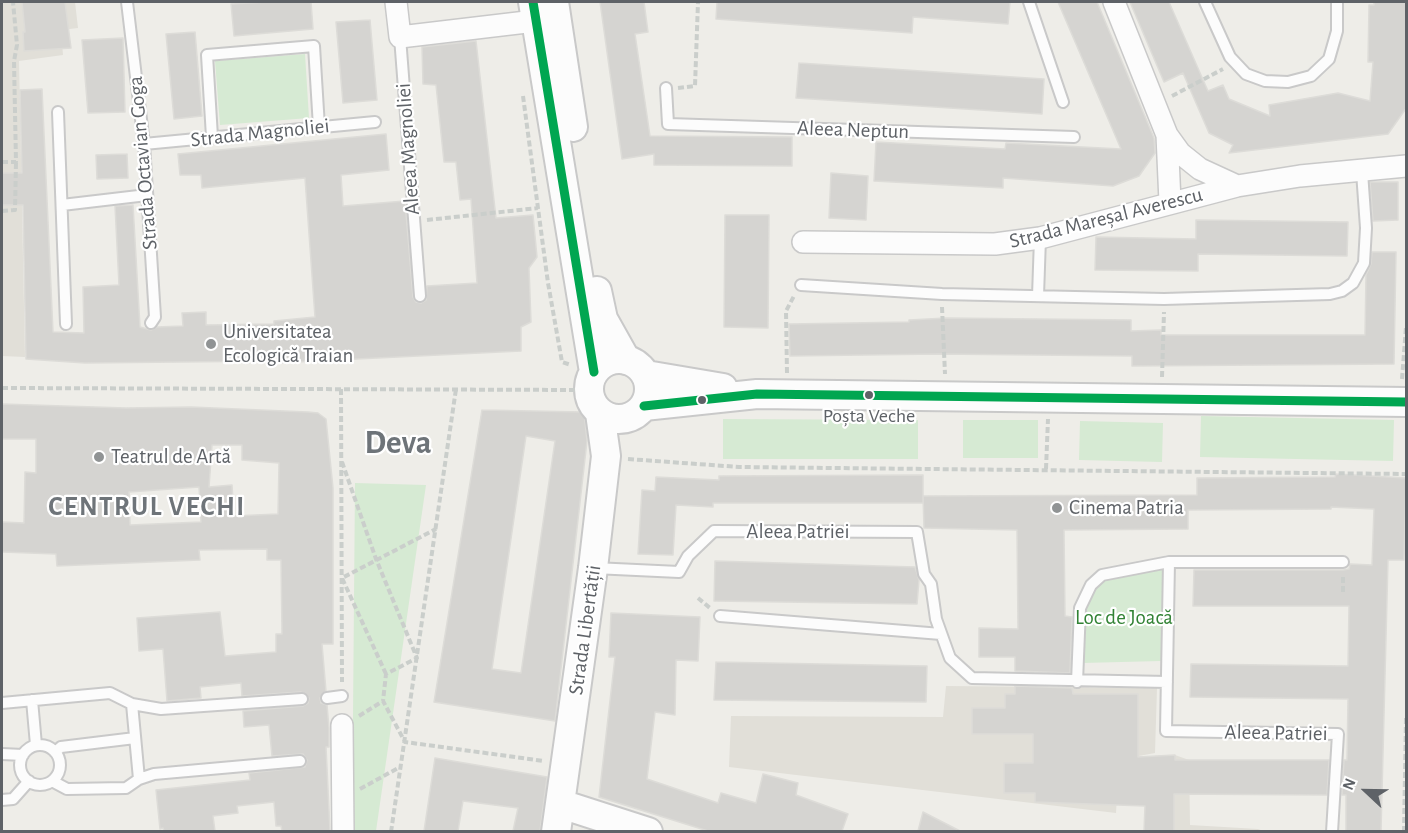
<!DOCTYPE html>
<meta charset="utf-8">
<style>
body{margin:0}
#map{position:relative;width:1408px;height:833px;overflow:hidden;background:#eeede8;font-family:"Alegreya Sans",sans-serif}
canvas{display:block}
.frame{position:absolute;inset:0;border:3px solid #5e6267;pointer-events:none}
.north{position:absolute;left:1336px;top:761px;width:60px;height:60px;-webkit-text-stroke:4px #fff;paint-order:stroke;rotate:292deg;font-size:16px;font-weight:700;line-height:24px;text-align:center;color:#5e6267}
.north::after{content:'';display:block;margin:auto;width:21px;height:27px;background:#5e6267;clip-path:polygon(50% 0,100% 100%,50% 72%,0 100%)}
</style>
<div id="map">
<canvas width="1408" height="833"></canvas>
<div class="frame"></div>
<div class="north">N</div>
</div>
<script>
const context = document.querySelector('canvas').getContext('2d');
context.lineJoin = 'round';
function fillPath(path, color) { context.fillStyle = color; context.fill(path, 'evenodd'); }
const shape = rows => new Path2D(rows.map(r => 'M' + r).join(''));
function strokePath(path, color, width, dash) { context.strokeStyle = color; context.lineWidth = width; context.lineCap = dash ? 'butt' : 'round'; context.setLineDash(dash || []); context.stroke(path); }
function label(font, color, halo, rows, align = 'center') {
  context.font = font + ' "Alegreya Sans",sans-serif'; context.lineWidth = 4.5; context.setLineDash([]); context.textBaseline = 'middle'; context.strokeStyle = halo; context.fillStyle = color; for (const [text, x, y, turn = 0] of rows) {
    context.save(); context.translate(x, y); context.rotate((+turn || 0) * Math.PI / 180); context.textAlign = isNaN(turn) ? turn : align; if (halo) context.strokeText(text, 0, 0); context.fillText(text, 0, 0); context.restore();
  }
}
fillPath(shape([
 [2,2,75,2,78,28,61,30,63,55,19,61,25,357,2,356],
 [946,686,1157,688,1155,753,1133,757,1175,755,1189,760,1190,825,1258,829,1263,831,1144,831,1145,806,1119,759,1116,813,729,767,731,716,943,717]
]), '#e1dfd8');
fillPath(shape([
 [305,54,309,118,220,125,215,61],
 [1201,416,1394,420,1393,461,1200,457],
 [723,419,918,420,918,459,723,459],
 [963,420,1038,420,1038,458,963,458],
 [1080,421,1163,423,1162,462,1079,460],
 [355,483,426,485,376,831,352,832],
 [1167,566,1161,661,1082,663,1084,609,1094,588,1103,579]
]), '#d6ead3');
const building = shape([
 [22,2,65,2,71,48,24,51,23,32,25,32,22,2],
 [267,2,311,2,313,29,234,36,231,4,267,2],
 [600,2,644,2,648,32,635,34,650,136,792,137,792,166,654,165,654,154,622,159,600,2],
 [717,2,1010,2,1008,24,913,17,912,33,716,19,717,2],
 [1058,2,1097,2,1154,138,1155,153,1139,176,1113,186,1003,178,1003,188,874,181,876,142,1005,149,1006,143,1121,149,1058,2],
 [1130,2,1169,2,1208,91,1223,85,1229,99,1270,116,1269,105,1338,93,1370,101,1373,62,1368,62,1369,5,1374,5,1374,2,1407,2,1407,107,1388,134,1229,153,1233,145,1209,133,1183,73,1164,82,1130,2],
 [370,20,377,100,343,103,336,22,370,20],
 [195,32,202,116,174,119,166,34,195,32],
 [123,38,125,112,88,113,82,40,123,38],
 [476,41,496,218,533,215,537,257,529,268,531,322,521,327,521,351,275,363,275,361,85,363,26,359,23,205,2,205,2,173,22,173,20,90,42,89,53,332,84,333,83,287,119,285,115,206,133,205,140,327,151,330,157,327,183,326,182,313,206,312,206,325,274,324,274,321,315,317,305,178,202,188,201,175,180,175,178,154,386,134,389,170,341,175,343,206,405,201,413,297,416,302,421,303,426,300,427,286,477,283,471,199,460,200,456,162,444,162,436,85,423,84,422,47,476,41],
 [799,63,1044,79,1042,114,796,98,799,63],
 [127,154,128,178,97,179,96,155,127,154],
 [831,173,868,176,866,220,829,218,831,173],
 [1370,182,1398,182,1398,220,1373,221,1370,182],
 [725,215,769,215,768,328,724,327,725,215],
 [1196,220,1348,222,1347,256,1198,254,1198,271,1095,270,1096,237,1196,239,1196,220],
 [1372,252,1396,252,1394,364,1132,366,1132,356,938,354,790,356,789,324,909,322,909,320,946,318,1131,320,1131,331,1161,330,1161,335,1365,335,1366,275,1371,264,1372,252],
 [2,404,126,408,191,407,308,412,318,413,326,419,333,488,333,644,322,644,326,691,320,698,321,703,327,705,329,728,329,747,326,747,330,831,282,831,281,826,276,826,274,802,237,806,238,813,213,816,215,831,164,831,163,828,160,829,156,790,250,780,249,773,305,767,307,760,303,754,272,756,269,725,244,727,243,711,303,706,308,703,309,698,301,692,242,696,241,683,200,687,201,698,167,701,163,649,139,651,137,618,220,612,225,656,276,652,276,634,282,634,281,560,267,560,267,549,199,550,200,560,57,566,56,554,2,552,2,522,24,523,25,472,36,473,36,439,2,439,2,404],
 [212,445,242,445,242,460,279,463,278,514,234,516,232,485,209,487,212,445],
 [199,487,201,522,130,525,129,492,199,487],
 [482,410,584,412,587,441,555,721,434,702,482,410],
 [526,436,555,441,521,673,492,669,526,436],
 [1336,474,1406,478,1404,560,1388,560,1381,831,1346,831,1346,795,1342,795,1344,760,1347,760,1348,699,1190,697,1191,664,1348,666,1349,606,1193,606,1194,570,1343,570,1349,569,1350,564,1372,565,1374,509,1331,507,1331,509,1188,510,1188,529,1064,530,1065,616,1072,617,1070,673,1015,671,1015,657,979,657,979,628,1018,629,1017,530,924,528,923,496,1197,495,1197,478,1335,477,1336,474],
 [923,475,923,503,713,503,713,507,676,505,673,555,638,554,642,490,655,491,656,477,719,480,719,476,923,475],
 [715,561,915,567,919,580,917,604,714,601,715,561],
 [611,613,700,617,698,661,676,660,675,715,655,712,647,779,718,803,721,793,756,803,763,774,798,783,796,795,848,814,842,831,708,831,599,797,615,657,609,657,611,613],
 [716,662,927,666,926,702,714,700,716,662],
 [1015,686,1072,688,1073,694,1138,694,1138,757,1175,755,1175,760,1329,760,1327,795,1174,794,1174,831,1144,831,1145,806,1035,802,1035,793,1004,793,1004,763,1033,763,1033,734,972,734,972,708,1005,708,1005,694,1015,694,1015,686],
 [435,758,547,777,540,831,513,831,518,808,463,801,458,831,424,831,435,758],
 [923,812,960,831,918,831,923,812]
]);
fillPath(building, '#d5d4d1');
strokePath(building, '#dddcd8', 1.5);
const lane = shape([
 [127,2,144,144,155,317,151,323],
 [1029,2,1063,102],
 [1205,2,1230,57,1246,74,1265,81,1288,82,1311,76,1329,59,1337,31,1337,2],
 [400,37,420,296],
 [666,88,668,124,1074,137],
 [58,112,66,324],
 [212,137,207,55,314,46,319,127],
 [144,144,375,122],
 [62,205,147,195],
 [801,285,942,294,1164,299,1330,294,1342,291,1353,283,1364,263,1366,228,1362,172],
 [1038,296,1040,238],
 [1169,562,1166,731,1338,734,1332,832],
 [594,568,679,572,688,556,714,531,917,532,924,574,931,584,936,619,950,658,972,678,1167,682],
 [720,616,941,634],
 [1077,682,1080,608,1091,585,1102,575,1169,562,1343,562],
 [327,698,342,696],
 [32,700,36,745],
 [2,703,110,693,132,704,161,709,302,699],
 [132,704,139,779],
 '20 765a20 20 0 1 1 40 0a20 20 0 1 1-40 0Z',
 [55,752,61,747,135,738],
 [2,754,23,755],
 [52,781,67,789,126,788,139,779,154,774,300,761],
 [2,800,13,799,29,781]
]);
const street = shape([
 [396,2,400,37,535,21],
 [1114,2,1167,135,1170,202],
 [1167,135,1180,153,1200,169,1237,186],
 [803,242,995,244,1040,238,1237,186,1300,176,1406,166],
 [342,725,343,832]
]);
const secondary = shape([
 [533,2,594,372],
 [554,2,573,127],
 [597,291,603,319,626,360],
 '589 389a30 30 0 1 1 60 0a30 30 0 1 1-60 0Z',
 [646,375,723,388],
 [644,406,757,394,1406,402],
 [561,804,648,832],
 [556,832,593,568,606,456,600,413]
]);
strokePath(lane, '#c9c9c9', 14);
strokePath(street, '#c9c9c9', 24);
strokePath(secondary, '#c9c9c9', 32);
strokePath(shape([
 [678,88,695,86,698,2],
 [523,96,548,283,562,362,571,365],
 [1172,96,1223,69],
 [2,162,16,162,14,61,17,45,13,2],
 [2,211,15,210,16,162],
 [427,220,538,208],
 [942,307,945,374],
 [787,373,786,311,794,296],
 [1162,377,1164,312],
 [1402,379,1406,327],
 [2,388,579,390],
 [341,389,342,682],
 [628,459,739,467,1406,474],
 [342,462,376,559,417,658,386,674,383,701],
 [1046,469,1048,419],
 [1343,592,1343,574],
 [698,598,710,608],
 [386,674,342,578,436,529],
 [359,716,383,701,405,742,544,761],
 [360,789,400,767],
 [391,832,456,389],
 [1404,832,1406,718]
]), '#cacecb', 4, [6, 3]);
strokePath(lane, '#fcfcfc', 10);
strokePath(street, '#fcfcfc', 21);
strokePath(secondary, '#fcfcfc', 28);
strokePath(shape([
 [533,2,594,372],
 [644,406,757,394,1406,402]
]), '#00a651', 9);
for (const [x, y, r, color] of [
 [211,344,6,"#909394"],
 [869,395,5,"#5e6267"],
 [702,400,5,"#5e6267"],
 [99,457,6,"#909394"],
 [1057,508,6,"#909394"]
]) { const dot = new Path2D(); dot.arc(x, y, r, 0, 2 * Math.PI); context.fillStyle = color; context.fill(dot); strokePath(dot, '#fff', 2); }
label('20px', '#5e6267', '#fff', [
 ["Poșta Veche",869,416]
]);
label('21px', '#5e6267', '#fff', [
 ["Aleea Neptun",853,130,2],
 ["Strada Magnoliei",260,133,-6],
 ["Aleea Magnoliei",408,149,-94],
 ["Strada Octavian Goga",143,163,-95],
 ["Strada Mareșal Averescu",1106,218,-14],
 ["Aleea Patriei",798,532],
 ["Strada Libertății",585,630,-82],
 ["Aleea Patriei",1276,733,1]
]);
label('21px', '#5e6267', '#fff', [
 ["Universitatea",223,332],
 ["Ecologică Traian",223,356],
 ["Teatrul de Artă",111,457],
 ["Cinema Patria",1069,508]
], 'left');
label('21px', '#318234', '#fff', [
 ["Loc de Joacă",1124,618]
]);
context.letterSpacing = '1.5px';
label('bold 27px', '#6e7479', '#fff', [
 ["CENTRUL VECHI",147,507]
]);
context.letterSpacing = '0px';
label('bold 33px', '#6e7479', '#fff', [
 ["Deva",398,443]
]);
</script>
